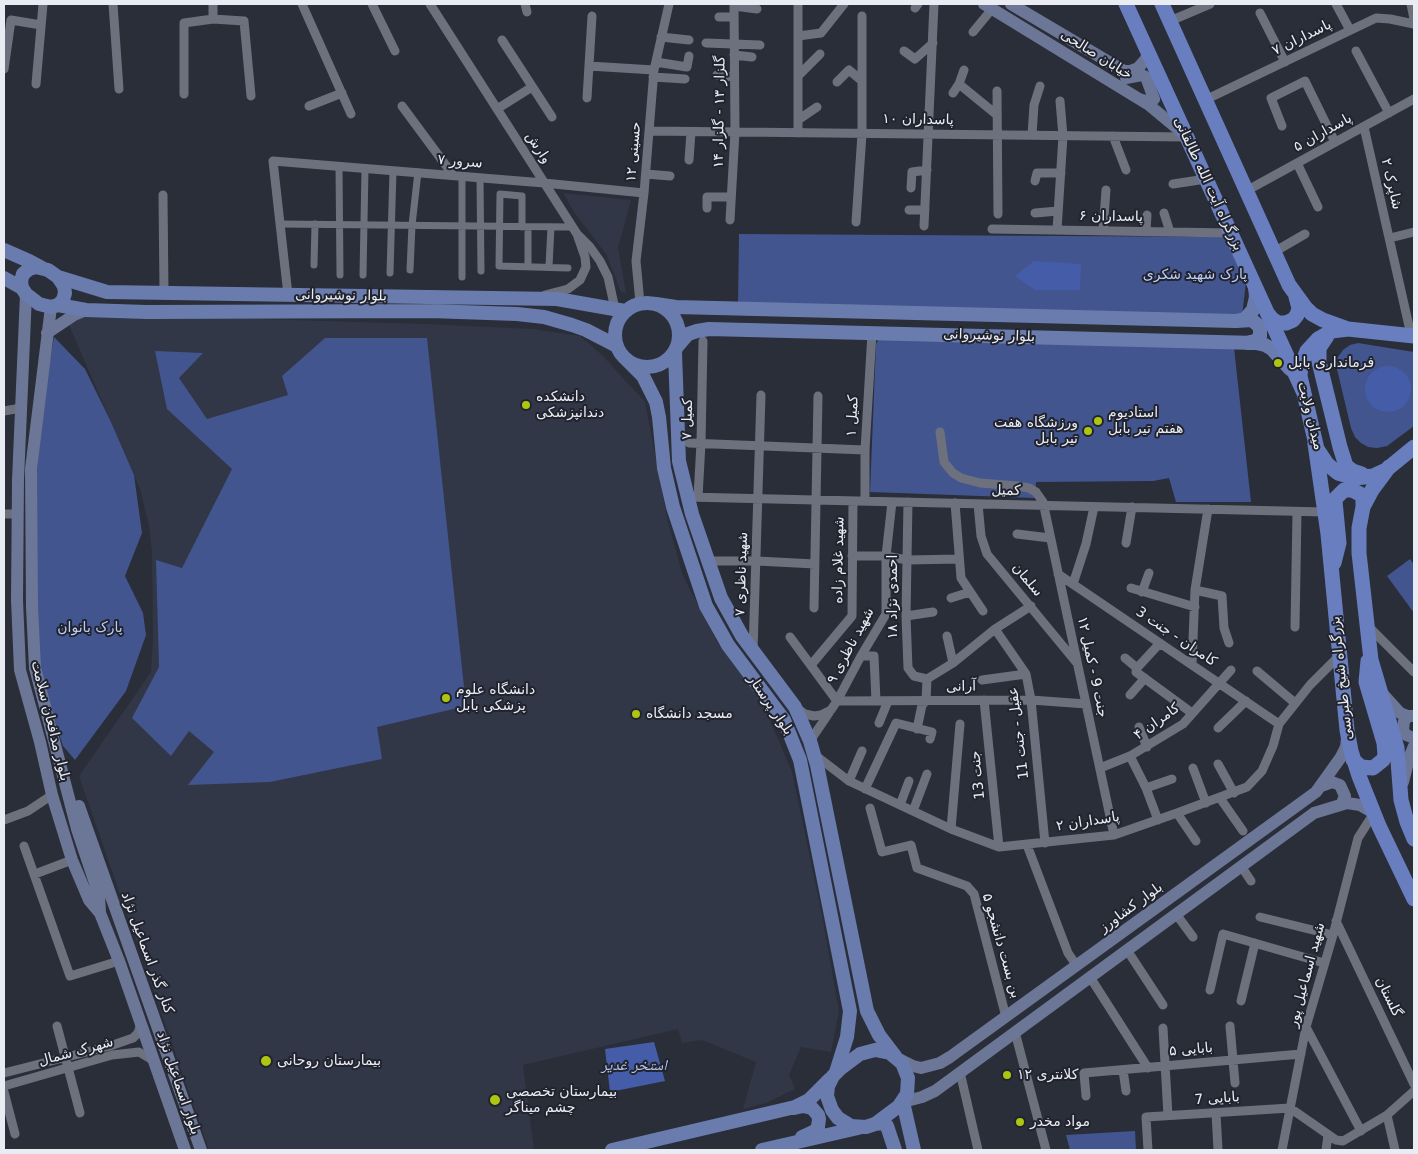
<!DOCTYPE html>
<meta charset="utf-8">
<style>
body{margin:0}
#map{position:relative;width:1418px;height:1154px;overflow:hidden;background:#2a2e38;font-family:"DejaVu Sans",sans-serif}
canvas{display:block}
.frame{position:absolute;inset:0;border:5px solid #e9ecf2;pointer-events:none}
</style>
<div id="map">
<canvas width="1418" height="1154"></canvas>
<div class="frame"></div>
</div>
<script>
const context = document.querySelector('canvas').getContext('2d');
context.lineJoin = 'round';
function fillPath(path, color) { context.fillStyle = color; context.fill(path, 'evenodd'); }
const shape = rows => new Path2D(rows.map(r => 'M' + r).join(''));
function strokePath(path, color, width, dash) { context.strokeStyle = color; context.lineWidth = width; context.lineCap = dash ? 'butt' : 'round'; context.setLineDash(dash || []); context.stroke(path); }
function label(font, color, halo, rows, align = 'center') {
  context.font = font + ' "DejaVu Sans","Noto Naskh Arabic",sans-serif'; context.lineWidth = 4; context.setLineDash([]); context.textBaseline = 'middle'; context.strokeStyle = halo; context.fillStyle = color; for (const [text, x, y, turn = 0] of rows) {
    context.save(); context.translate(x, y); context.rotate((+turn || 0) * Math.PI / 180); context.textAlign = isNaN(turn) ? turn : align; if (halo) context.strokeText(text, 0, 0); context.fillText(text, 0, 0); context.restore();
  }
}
fillPath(shape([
 [563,193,631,200,618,248,626,293,621,292,606,254,574,212],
 [90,314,426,324,532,329,580,336,602,355,645,402,668,522,683,576,717,642,750,683,767,713,792,772,822,915,839,1011,831,1052,801,1047,789,1075,795,1089,766,1103,743,1109,756,1062,702,1040,682,1043,678,1029,523,1065,534,1150,209,1150,79,776,151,672,153,639,152,552,149,526,140,489,69,325,79,318]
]), '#313746');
fillPath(shape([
 [739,234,1227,237,1246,282,1242,316,738,303],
 [54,337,85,369,111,422,134,475,142,533,125,576,143,613,146,635,126,691,75,760,63,746,37,664,34,584,38,434],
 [325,338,427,338,466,706,377,727,382,759,270,782,188,785,214,752,189,731,171,756,132,718,159,667,156,560,182,568,232,469,167,409,155,351,203,353,179,378,207,419,288,395,282,376],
 [879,339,1234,348,1251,502,1176,502,1169,478,1153,481,1036,482,1035,498,870,492,876,344],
 [1358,343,1414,352,1414,426,1387,446,1377,448,1368,447,1361,443,1355,437,1351,428,1336,365,1338,357,1343,350,1350,345],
 [1410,559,1414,565,1414,613,1387,576],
 [1135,1131,1136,1150,1070,1150,1066,1135]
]), '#42558e');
fillPath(shape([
 [1034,261,1081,264,1080,290,1035,290,1015,276],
 '1365 389a23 23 0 1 1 46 0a23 23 0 1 1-46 0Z',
 [654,1042,665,1081,610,1092,605,1049]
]), '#455ca8');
strokePath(shape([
 [339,166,340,275],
 [480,178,481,271],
 [280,224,573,227],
 [522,227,522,196,500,194,499,266,568,268],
 [314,265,315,224],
 [528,266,528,227],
 [549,266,551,227],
 [410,270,412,225,418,172],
 [390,273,393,171],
 [363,275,365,169],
 [462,277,462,176]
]), '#6d717d', 7);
strokePath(shape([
 [113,4,119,89],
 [213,4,213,19,244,21,251,96],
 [302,4,351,114],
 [372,4,395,51],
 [430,4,577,234,590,247,600,261,608,277,615,309],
 [525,4,527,12],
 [1336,4,1350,30],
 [1411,4,1414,19],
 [734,6,757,9],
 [915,8,918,4],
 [1260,13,1285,62],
 [719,17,734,17],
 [1170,21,1210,4],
 [973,32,992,9],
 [798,36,821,33,844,4],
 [661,37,689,40],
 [502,40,552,117],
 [706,43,760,45],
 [904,51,915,59,933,43],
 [1356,51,1389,113],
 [734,55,752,57],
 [656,62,687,67,689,56],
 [589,66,654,70],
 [4,69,11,20,41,25],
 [717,75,734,77],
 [798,76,820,54],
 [653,77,685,79],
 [837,82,849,70,862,81],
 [36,84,43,4],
 [959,84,997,115],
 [997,91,998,214],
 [953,93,959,84,964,70],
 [184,94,184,23,213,19],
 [587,98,592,16],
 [1205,100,1376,18,1390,19,1414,24],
 [309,106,342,93],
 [402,106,453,175],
 [497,109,532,87],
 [798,120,817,107],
 [1282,126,1271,98,1305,81,1335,142],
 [1364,127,1411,335],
 [649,131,1187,137],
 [798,133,798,4],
 [1032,135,1034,105,1040,86],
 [1113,136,1126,170],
 [689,160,691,132],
 [1297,163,1318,207],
 [646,174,670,176],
 [1035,181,1037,173,1061,173],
 [1173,184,1206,179],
 [911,188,912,172,927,170],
 [1246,191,1414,99],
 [163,195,164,293],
 [707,208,707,197,731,197],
 [909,210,925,210],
 [1035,213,1058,211],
 [1164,213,1170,232],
 [730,220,735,132,734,4],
 [856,222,862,134,862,16],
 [924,226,934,4],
 [992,229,1231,233],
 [1057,230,1063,136,1060,101],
 [1103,231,1106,190],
 [1146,231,1147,215],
 [1390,238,1414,232],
 [1274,252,1305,234],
 [288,295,273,161,544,183,644,193],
 [545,295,568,289,580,280,586,267,585,257,578,237],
 [640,303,636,261,644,193,654,70,669,4],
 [4,411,21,408],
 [940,432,944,462,953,473,961,478,980,483,1018,486,1029,488,1036,492,1043,502,1114,835],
 [689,443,865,450],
 [688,497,1325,512],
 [698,497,701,443,703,341],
 [865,501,865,450,872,333],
 [908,502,906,616,908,668,914,676,927,679],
 [955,503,961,578,983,611],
 [978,504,981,536,987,554,1076,662],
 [4,514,18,514],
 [1017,534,1050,538],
 [1126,543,1132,507],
 [852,556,886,556,907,560,959,559],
 [708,561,757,561,815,564],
 [1058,574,1279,724],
 [1073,584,1086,544,1094,507],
 [1131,588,1195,607],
 [1195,590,1222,596,1224,628,1229,643],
 [1142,592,1149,573],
 [951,598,970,592],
 [814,608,818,396],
 [906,616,933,612],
 [1367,625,1414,672],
 [1295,627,1297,512],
 [995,629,1026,674,1031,700,1045,843],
 [947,636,953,663],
 [790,637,837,701,1031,700,1086,704],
 [1160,643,1137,668,1136,672,1192,713],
 [753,651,761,395],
 [861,656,874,656,876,701],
 [1125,658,1137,668],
 [1192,664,1195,590,1208,509],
 [811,665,852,616,853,501],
 [1257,671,1295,703],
 [927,679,953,663,995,629,1031,606],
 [982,680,1026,674],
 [1130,695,1145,678],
 [984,700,999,847],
 [797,708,805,714,814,716,821,715,831,710],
 [879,723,888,701],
 [1139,727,1147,747],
 [1218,728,1246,701],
 [917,729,922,705,926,701,927,679],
 [810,741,837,701,861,656,886,614,886,556,892,502],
 [815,755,849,781,951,829,999,847,1114,835,1177,813,1247,787,1262,771,1273,746,1279,724,1310,685,1340,655],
 [1130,756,1146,788,1158,820],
 [1218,764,1234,793],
 [1100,768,1130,756,1183,724,1231,670],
 [1193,768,1206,803],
 [849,781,862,751],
 [1146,788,1172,779],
 [865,789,896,723,932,732,930,739],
 [1220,798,1243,831],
 [900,805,909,781],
 [870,808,882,852,911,845,917,868,967,886,974,894,1006,1017],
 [913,811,927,774],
 [1177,813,1196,841],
 [4,820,28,811,52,795],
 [951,829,960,724],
 [1027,845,1068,953,1077,966],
 [24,846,70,976,119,961],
 [1241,866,1251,881],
 [35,874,72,860],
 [1176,914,1193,937],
 [1260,917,1333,935],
 [1336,921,1414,1084],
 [1127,950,1163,1005],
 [1090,977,1148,1068],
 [1210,990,1223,934,1324,963],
 [1241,1001,1255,943],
 [57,1026,80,1113],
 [1230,1026,1235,1083],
 [1306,1027,1361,1131],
 [1163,1028,1168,1116],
 [1015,1032,1046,1150],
 [1123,1070,1126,1091],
 [960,1072,978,1150],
 [4,1073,110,1046,133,1038,138,1033,141,1024],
 [4,1086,112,1055,139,1052,154,1061],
 [4,1092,15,1134],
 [1086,1096,1084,1073,1301,1054],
 [1216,1113,1218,1150],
 [1387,1115,1395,1150],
 [1148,1150,1146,1117,1290,1108,1336,1140,1343,1141,1387,1115,1414,1091],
 [1282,1150,1306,1027,1333,935,1358,838,1374,813],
 [1326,1150,1328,1135]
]), '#6d717d', 9);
strokePath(shape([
 [984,4,1149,105,1185,135],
 [1011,4,1124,71,1130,71,1138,68,1146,59,1148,52],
 [1126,78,1142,75,1146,77,1154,99,1149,102,1139,99],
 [26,294,18,480,17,600,20,670,40,742,52,795,72,860,89,900,100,913,119,961,185,1150],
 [51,307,31,469,32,607,35,668,77,829,99,895,100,913],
 [47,333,74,315,86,310],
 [1381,692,1400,713,1408,716,1414,716],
 [1408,716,1404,721,1403,730,1406,735,1414,738],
 [1403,782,1409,758,1414,746],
 [1321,786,1332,782,1340,785,1345,796,1342,803],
 [79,806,201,1150],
 [899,1059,913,1066,921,1068,940,1063,950,1057,1316,792,1341,757,1346,747,1347,738],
 [903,1102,922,1097,935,1091,1314,813,1347,803,1360,805,1374,813]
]), '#6c7696', 12);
strokePath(shape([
 [4,250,29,261,42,268],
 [58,277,107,292,557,299,625,311],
 [4,278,22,288],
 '615 335a32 32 0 1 1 64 0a32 32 0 1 1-64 0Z',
 [656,304,676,307,1235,321,1245,319,1253,310,1256,297,1255,287],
 [58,305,63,300,65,293,64,286,58,277,48,270,36,267,29,269,23,274,21,281,22,288,26,294,39,304,51,307,58,305,86,310,147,312,430,311,517,314,544,317,572,325,586,330,617,346],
 [1237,321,1252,320,1260,327,1260,337,1255,341,1247,343],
 [626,359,643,376,656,402,659,417,664,468,673,507,706,606,728,645,784,720,800,760,850,1011,847,1037,836,1072],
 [875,1050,890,1053,902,1063,908,1078,907,1094,899,1106,875,1124,866,1127,851,1126,838,1118,832,1110,827,1096,828,1086,833,1076,840,1069,860,1054,875,1050],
 [895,1056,879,1035,867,1011,817,765,810,741,795,707,742,636,721,598,692,514,679,461,675,353,676,348,688,334,697,331,709,329,1256,343,1265,345,1272,349,1290,369],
 [903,1102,914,1150],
 [794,1108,803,1106,812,1108,818,1115,819,1119,818,1127,815,1131,802,1137],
 [875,1124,882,1123,887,1126,895,1150],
 [612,1150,795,1107,809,1100,830,1079],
 [762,1150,858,1128]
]), '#6a7bae', 14);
strokePath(shape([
 [1126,4,1303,391],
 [1162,4,1289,285,1305,307,1312,314,1323,320,1348,329],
 [1268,314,1272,319,1278,323,1286,323,1293,320,1297,315,1299,308,1296,297],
 [1327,336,1319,348,1319,362,1340,447,1346,466,1353,471,1362,474],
 [1414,336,1348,329,1332,331,1318,339,1307,351,1301,366,1300,376,1317,449,1327,464,1338,473,1355,478,1373,476,1386,470,1414,447],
 [1315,444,1328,534,1347,730,1351,751,1359,776,1379,826,1414,899],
 [1389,467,1372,490,1363,507,1359,528,1359,553,1371,660,1397,748,1401,800,1407,822,1414,839],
 [1334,563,1339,543,1335,501,1336,498,1344,490,1352,490,1360,494,1363,498,1363,507],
 [1353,760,1361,767,1373,768,1383,760,1385,755,1384,743,1366,682,1368,661]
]), '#697ebe', 15);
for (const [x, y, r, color] of [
 [1278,363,5,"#acc611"],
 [526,405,5,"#acc611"],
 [1098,421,5,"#acc611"],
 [1088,431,5,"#acc611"],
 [446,698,5,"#acc611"],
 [636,714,5,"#acc611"],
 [266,1061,6,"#acc611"],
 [1007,1075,5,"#acc611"],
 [495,1100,6,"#acc611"],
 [1020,1122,5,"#acc611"]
]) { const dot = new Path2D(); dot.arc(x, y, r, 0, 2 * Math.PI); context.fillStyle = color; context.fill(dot); strokePath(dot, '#21242e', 2); }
label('14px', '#e9ecf2', '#21242e', [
 ["پاسداران ۷",1302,38,-26],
 ["خیابان صالحی",1096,55,32],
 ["گلزار ۱۳ - گلزار ۱۴",720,112,-89],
 ["پاسداران ١٠",918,120,1],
 ["پاسداران ۵",1323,133,-29],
 ["وارش",538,148,57],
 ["حسینی ۱۲",634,152,-85],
 ["سرور ۷",460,162,5],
 ["بزرگراه آیت الله طالقانی",1208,184,65],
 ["شاپرک ۲",1391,184,77],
 ["پاسداران ۶",1111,217,1],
 ["بلوار نوشیروانی",341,296,1],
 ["بلوار نوشیروانی",989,336,2],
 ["کمیل ۱",853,416,-87],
 ["میدان ولایت",1310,416,76],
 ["کمیل ۷",688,419,-89],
 ["کمیل",1006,491,1],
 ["شهید غلام زاده",839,560,-89],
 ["شهید ناظری ۷",742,574,-88],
 ["سلمان",1027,580,50],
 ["احمدی نژاد ۱۸",893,597,-90],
 ["کامران - جنت 3",1176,637,34],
 ["شهید ناظری ۹",851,646,-62],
 ["جنت 9 - کمیل ۱۲",1092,667,78],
 ["بزرگراه شیخ طبرسی",1342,678,-96],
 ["آرانی",961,687,-1],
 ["بلوار پرستار",770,705,56],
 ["بلوار مدافعان سلامت",50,721,76],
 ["کامران ۴",1157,722,-35],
 ["عقیل - جنت 11",1019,733,-97],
 ["جنت 13",978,775,-96],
 ["پاسداران ۲",1088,822,-9],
 ["بلوار کشاورز",1131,908,-36],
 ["بن بست دانشجو ۵",1001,946,74],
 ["کنار گذر اسماعیل نژاد",147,953,70],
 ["شهید اسماعیل پور",1307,975,-75],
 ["گلستان",1388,997,64],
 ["بابایی ۵",1191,1050,-5],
 ["شهرک شمال",76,1052,-15],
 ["بلوار اسماعیل نژاد",178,1083,71],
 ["بابایی 7",1217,1099,-4]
]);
label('14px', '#bcccf6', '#21242e', [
 ["پارک شهید شکری",1195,275],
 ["پارک بانوان",90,628]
]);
label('14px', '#e9ecf2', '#21242e', [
 ["فرمانداری بابل",1288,363],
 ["دانشکده",536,397],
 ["دندانپزشکی",536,413],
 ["استادیوم",1108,413],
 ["هفتم تیر بابل",1108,429],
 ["ورزشگاه هفت",1078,423,"right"],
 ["تیر بابل",1078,439,"right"],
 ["دانشگاه علوم",456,690],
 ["پزشکی بابل",456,706],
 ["مسجد دانشگاه",646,714],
 ["بیمارستان روحانی",277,1061],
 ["کلانتری ۱۲",1017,1075],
 ["بیمارستان تخصصی",506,1092],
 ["چشم میناگر",506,1108],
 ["مواد مخدر",1030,1122]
], 'left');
label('italic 15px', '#b9c8f2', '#21242e', [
 ["استخر غدیر",634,1066]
]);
</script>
